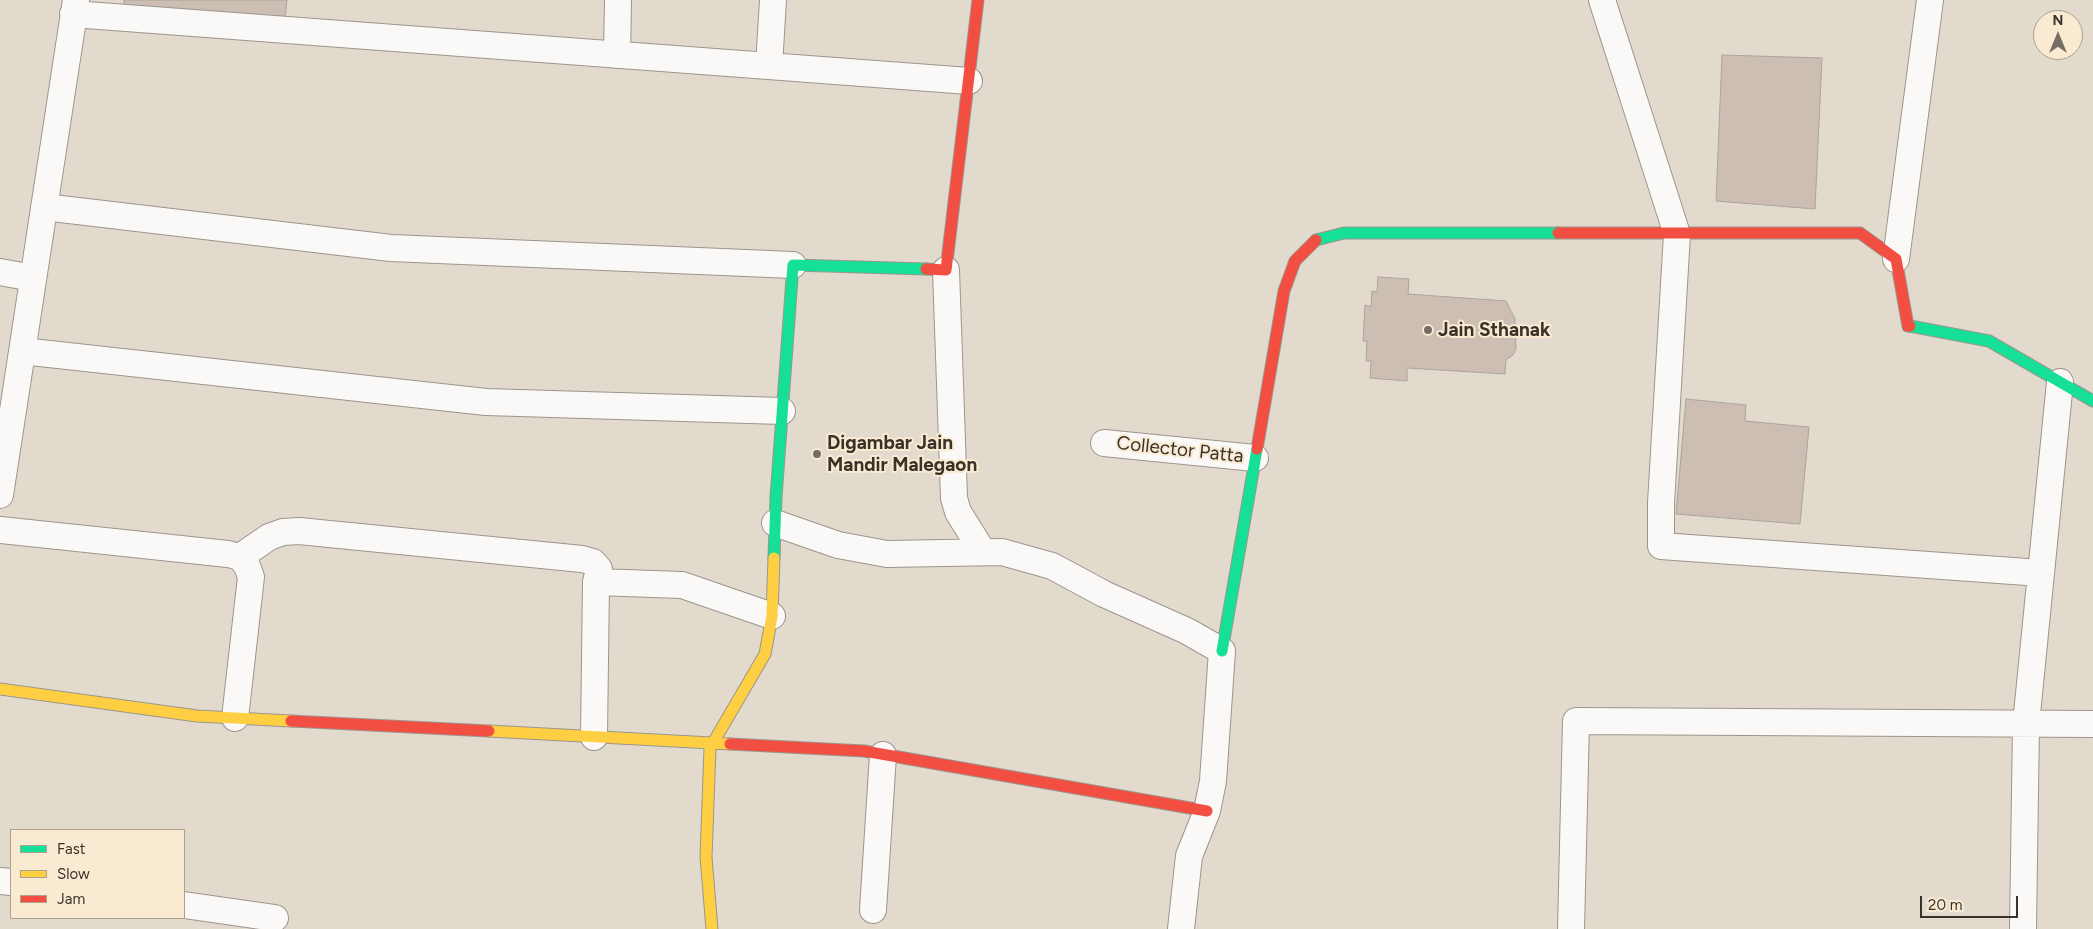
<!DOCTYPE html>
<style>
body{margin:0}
#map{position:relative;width:2093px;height:929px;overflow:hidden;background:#e2dacd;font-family:Figtree,sans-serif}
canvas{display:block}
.legend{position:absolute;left:10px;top:829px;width:175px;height:90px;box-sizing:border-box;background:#f9ead1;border:1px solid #aca08e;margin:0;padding:6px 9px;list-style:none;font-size:15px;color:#383229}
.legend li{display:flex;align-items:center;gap:10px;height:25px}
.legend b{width:25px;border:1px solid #aca08e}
.north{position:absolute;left:2033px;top:10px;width:50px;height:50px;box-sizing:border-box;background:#f9ead1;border:1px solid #aca08e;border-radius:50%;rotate:0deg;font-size:14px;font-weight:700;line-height:20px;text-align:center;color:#383229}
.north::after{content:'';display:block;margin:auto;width:18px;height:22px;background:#746d62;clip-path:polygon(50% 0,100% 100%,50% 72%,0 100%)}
.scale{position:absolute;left:1920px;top:896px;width:98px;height:22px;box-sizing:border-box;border:2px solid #383229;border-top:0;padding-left:6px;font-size:15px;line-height:18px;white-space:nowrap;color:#383229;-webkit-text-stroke:4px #f9ead1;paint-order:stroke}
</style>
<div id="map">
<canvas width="2093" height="929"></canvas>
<ul class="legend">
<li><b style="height:6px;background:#16e098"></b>Fast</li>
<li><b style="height:6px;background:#ffcf43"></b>Slow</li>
<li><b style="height:6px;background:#f24e42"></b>Jam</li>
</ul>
<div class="north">N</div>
<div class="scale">20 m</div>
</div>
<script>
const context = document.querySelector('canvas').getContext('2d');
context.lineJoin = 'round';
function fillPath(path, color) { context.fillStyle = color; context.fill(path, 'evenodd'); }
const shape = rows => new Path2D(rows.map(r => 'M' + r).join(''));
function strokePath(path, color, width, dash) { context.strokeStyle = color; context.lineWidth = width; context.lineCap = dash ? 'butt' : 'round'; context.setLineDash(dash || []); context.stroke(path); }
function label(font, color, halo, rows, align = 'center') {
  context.font = font + ' Figtree,sans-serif'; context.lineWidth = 4; context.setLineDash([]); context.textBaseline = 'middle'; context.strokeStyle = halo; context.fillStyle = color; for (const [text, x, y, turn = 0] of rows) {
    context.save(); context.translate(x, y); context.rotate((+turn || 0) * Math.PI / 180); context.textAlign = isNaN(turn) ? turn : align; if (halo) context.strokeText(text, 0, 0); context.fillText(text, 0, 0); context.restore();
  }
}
const building = shape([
 [124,0,287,0,285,19,124,5,124,0],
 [1722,55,1822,58,1815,209,1716,201,1722,55],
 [1378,277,1409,279,1408,294,1506,301,1515,319,1516,349,1513,355,1506,360,1505,374,1407,368,1407,381,1370,378,1371,361,1366,361,1367,341,1363,341,1365,305,1371,307,1372,291,1377,292,1378,277],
 [1686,399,1746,405,1745,421,1809,427,1800,524,1676,514,1686,399]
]);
fillPath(building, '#ccbeb2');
strokePath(building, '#aca49b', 1);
const street = shape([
 [1602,0,1677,234,1661,503,1661,546,2041,573],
 [73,14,969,81],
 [617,55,618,0],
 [769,66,773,0],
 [44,207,391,248,793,265],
 [1896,259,1930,0],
 [946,270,954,498,958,512,983,552],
 [0,272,33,278],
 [22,351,486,402,782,411],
 [1104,443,1255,458],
 [0,495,76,0],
 [775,523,838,545,887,554,1002,552,1052,566,1104,594,1187,631,1222,651,1213,781,1207,811,1189,856,1181,929],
 [0,530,228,554,240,557,247,566,251,577,235,718],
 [240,557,269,537,283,532,299,531,582,559,593,562,599,569,596,582,594,737],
 [596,582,682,585,772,616],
 [0,881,11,882],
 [184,905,275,918],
 [873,910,883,755],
 [1571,929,1576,721,2093,724],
 [2023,929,2026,724,2060,382]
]);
const fast = shape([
 [1316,240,1344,233,1558,233],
 [1910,326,1989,341,2093,401],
 [774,558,776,497,793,265,926,269],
 [1222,651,1257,449]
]);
const slow = shape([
 [0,689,197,716,291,721],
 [489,731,730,744],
 [712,929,706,857,710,748,765,654,772,616,774,558]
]);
const jam = shape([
 [1558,233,1860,233,1896,259,1908,326,1910,326],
 [926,269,946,270,978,0],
 [1257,449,1284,291,1295,261,1316,240],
 [291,721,489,731],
 [730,744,864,751,1207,811]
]);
strokePath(street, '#9c958c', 28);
strokePath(fast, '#9c958c', 13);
strokePath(slow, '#9c958c', 13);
strokePath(jam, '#9c958c', 13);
strokePath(street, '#fbf9f8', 26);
strokePath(fast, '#16e098', 11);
strokePath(slow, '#ffcf43', 11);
strokePath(jam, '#f24e42', 11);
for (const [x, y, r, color] of [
 [1428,330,5,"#746d62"],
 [817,454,5,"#746d62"]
]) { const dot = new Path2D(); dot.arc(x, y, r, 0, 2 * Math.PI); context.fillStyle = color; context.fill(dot); strokePath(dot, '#f9ead1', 2); }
label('bold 19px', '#383229', '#f9ead1', [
 ["Jain Sthanak",1438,330],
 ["Digambar Jain",827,443],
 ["Mandir Malegaon",827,465]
], 'left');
label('19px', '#383229', '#f9ead1', [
 ["Collector Patta",1180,450,6]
]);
</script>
